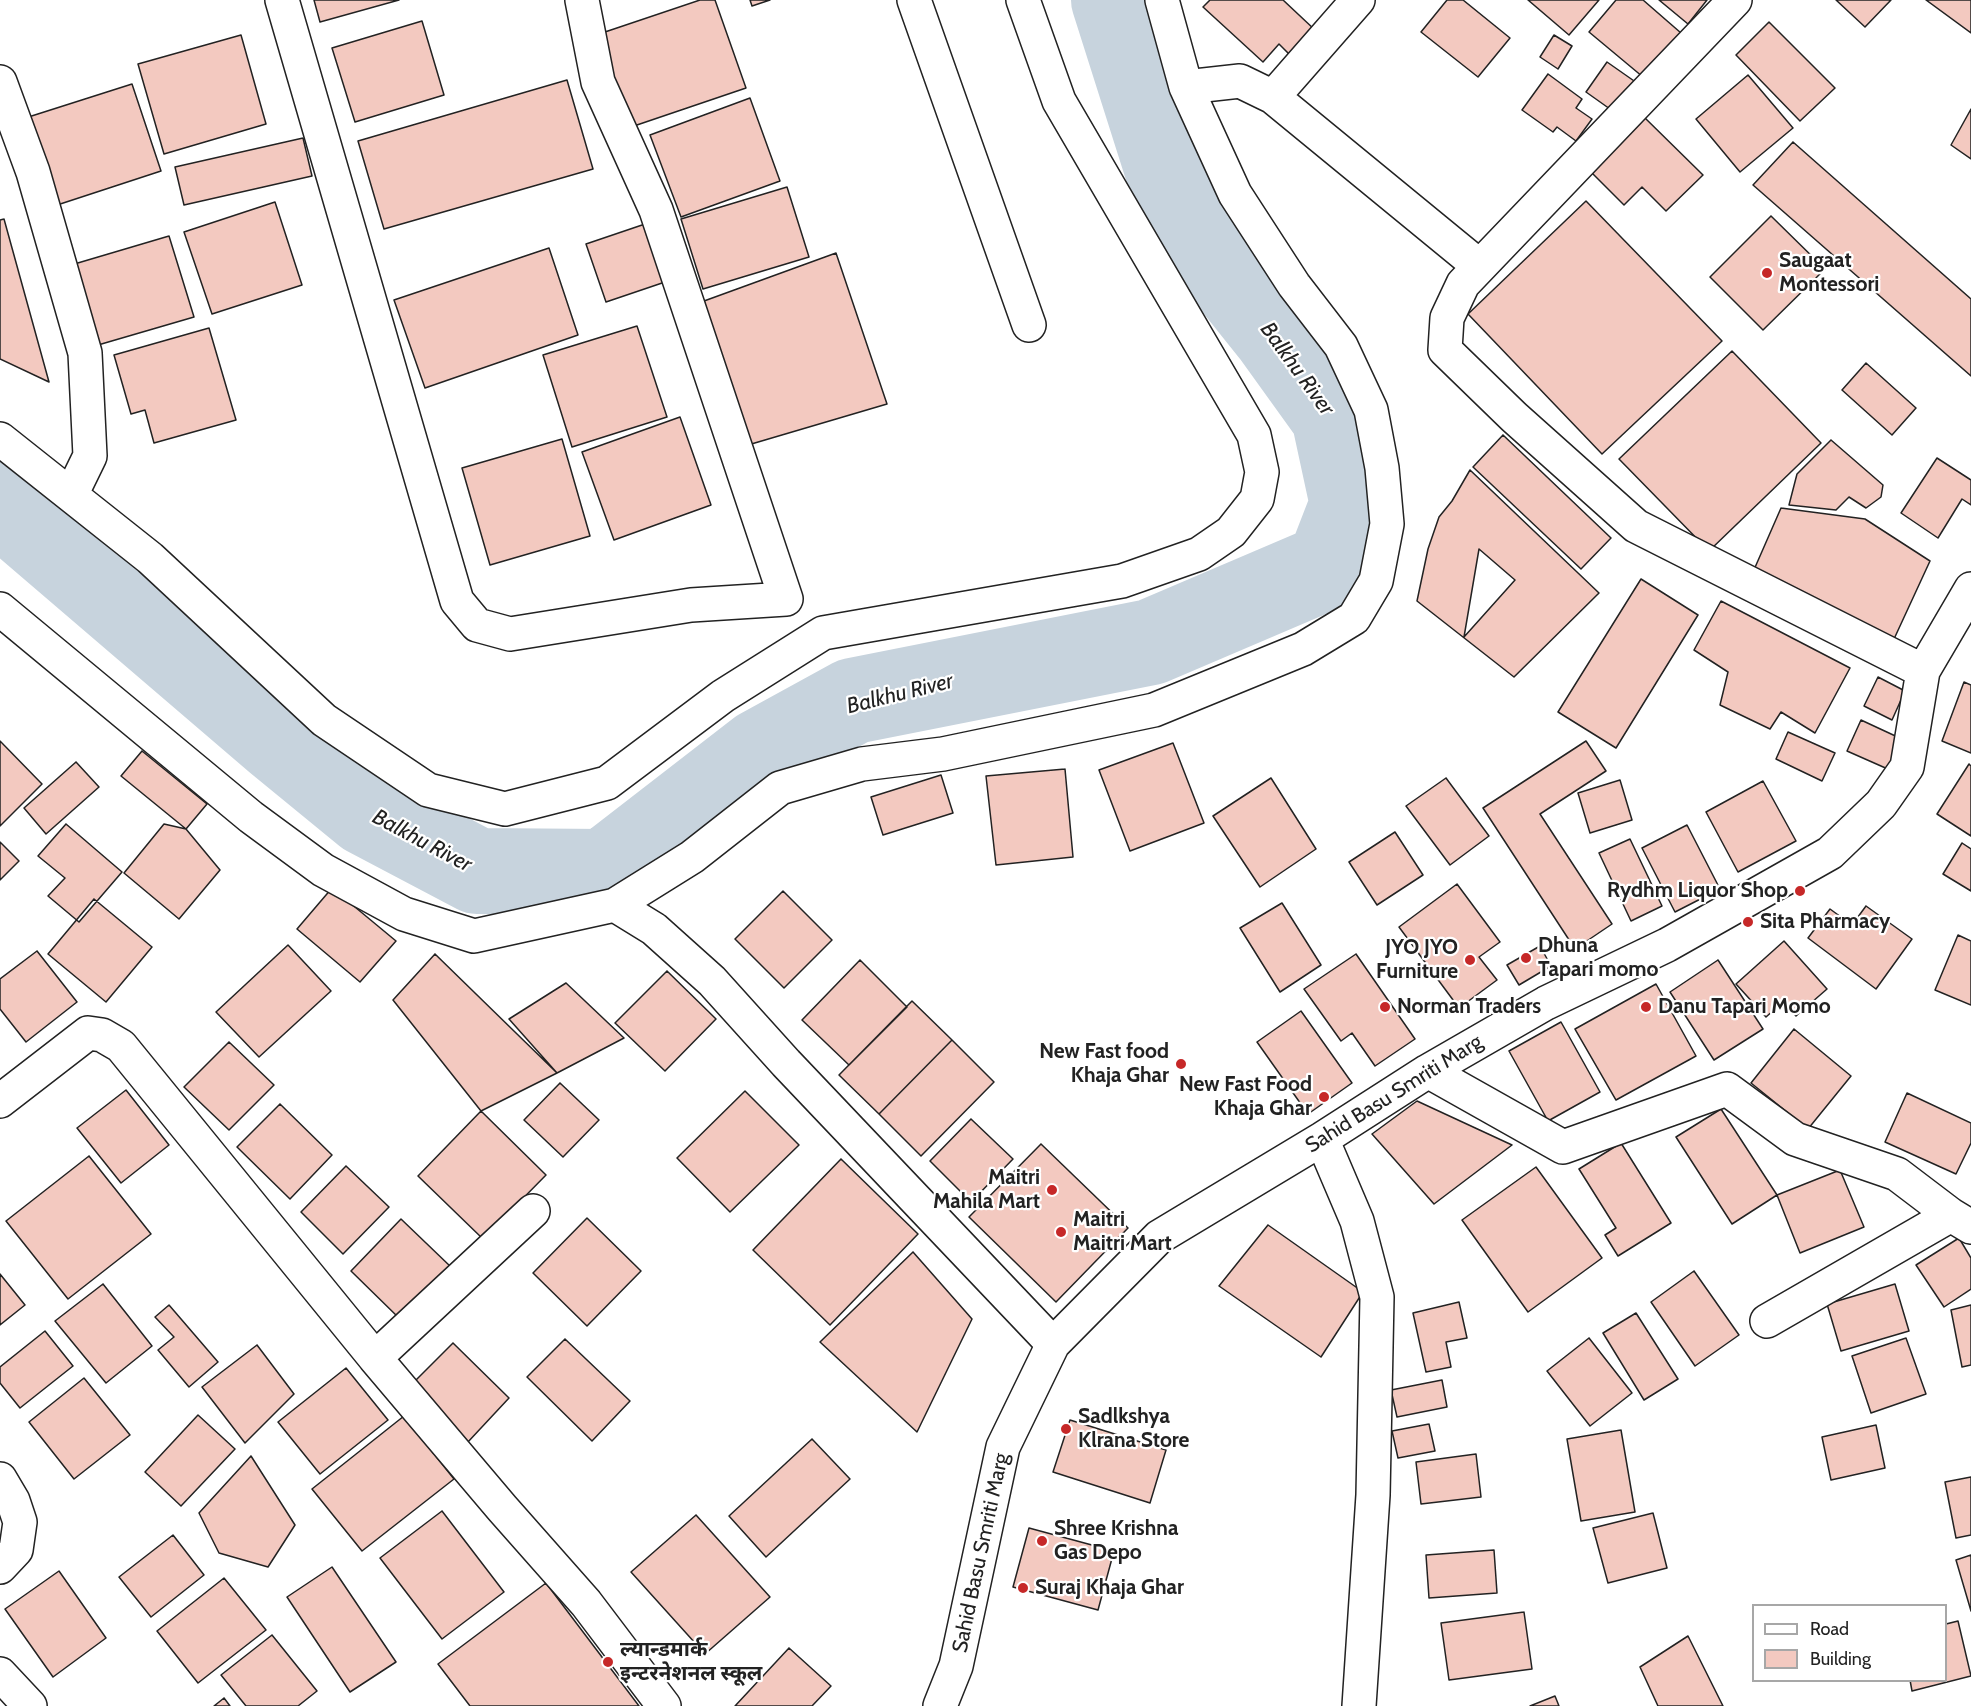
<!DOCTYPE html>
<meta charset="utf-8">
<style>
body{margin:0}
#map{position:relative;width:1971px;height:1706px;overflow:hidden;background:#fff;font-family:Cabin,sans-serif}
canvas{display:block}
.legend{position:absolute;left:1752px;top:1604px;width:195px;height:78px;box-sizing:border-box;background:#fff;border:2px solid #a7a7a7;margin:0;padding:8px 10px;list-style:none;font-size:18px;color:#222}
.legend li{display:flex;align-items:center;gap:12px;height:30px}
.legend b{width:30px;border:2px solid #a7a7a7}
</style>
<div id="map">
<canvas width="1971" height="1706"></canvas>
<ul class="legend">
<li><b style="height:8px;background:#fff"></b>Road</li>
<li><b style="height:16px;background:#f3c9c0"></b>Building</li>
</ul>
</div>
<script>
const context = document.querySelector('canvas').getContext('2d');
context.lineJoin = 'round';
const shape = rows => new Path2D(rows.map(r => 'M' + r).join(''));
function strokePath(path, color, width, dash) { context.strokeStyle = color; context.lineWidth = width; context.lineCap = dash ? 'butt' : 'round'; context.setLineDash(dash || []); context.stroke(path); }
function fillPath(path, color) { context.fillStyle = color; context.fill(path, 'evenodd'); }
function label(font, color, halo, rows, align = 'center') {
  context.font = font + ' Cabin,"Noto Sans Devanagari",sans-serif'; context.lineWidth = 4.5; context.setLineDash([]); context.textBaseline = 'middle'; context.strokeStyle = halo; context.fillStyle = color; for (const [text, x, y, turn = 0] of rows) {
    context.save(); context.translate(x, y); context.rotate((+turn || 0) * Math.PI / 180); context.textAlign = isNaN(turn) ? turn : align; if (halo) context.strokeText(text, 0, 0); context.fillText(text, 0, 0); context.restore();
  }
}
strokePath(shape([
 [0,502,278,740,367,813,477,871,605,872,760,752,853,701,1151,642,1329,566,1353,504,1334,416,1275,334,1223,269,1173,186,1114,0]
]), '#c7d3dd', 86);
const building = shape([
 [314,0,399,0,320,22,314,0],
 [700,0,715,0,746,88,631,127,599,34,700,0],
 [750,0,770,0,752,6,750,0],
 [1210,0,1283,0,1315,30,1291,56,1279,44,1263,62,1203,7,1210,0],
 [1447,0,1463,0,1510,38,1478,77,1421,32,1447,0],
 [1528,0,1599,0,1569,35,1528,0],
 [1616,0,1643,0,1681,33,1643,77,1589,32,1616,0],
 [1659,0,1707,0,1688,24,1659,0],
 [1836,0,1891,0,1865,27,1836,0],
 [1926,0,1971,0,1971,33,1926,0],
 [422,21,444,95,355,122,332,48,422,21],
 [1769,22,1835,88,1800,121,1736,55,1769,22],
 [241,35,266,124,164,154,138,64,241,35],
 [1554,35,1572,46,1558,69,1540,57,1554,35],
 [1607,62,1637,83,1617,114,1586,92,1607,62],
 [1548,74,1582,99,1576,108,1592,119,1576,141,1557,127,1553,132,1522,110,1548,74],
 [1748,75,1793,128,1740,172,1696,119,1748,75],
 [567,80,593,169,384,229,358,141,567,80],
 [132,84,161,171,48,208,19,120,132,84],
 [750,98,780,181,681,217,650,135,750,98],
 [1971,109,1971,159,1951,145,1971,109],
 [1644,117,1703,175,1666,211,1642,187,1624,205,1590,171,1644,117],
 [303,138,312,176,184,205,175,167,303,138],
 [1793,142,1971,299,1971,376,1753,185,1793,142],
 [787,187,809,257,703,289,681,219,787,187],
 [1586,201,1722,341,1602,454,1468,314,1586,201],
 [275,202,302,285,212,314,184,232,275,202],
 [1771,216,1825,269,1763,330,1710,277,1771,216],
 [4,219,49,382,0,359,0,220,4,219],
 [648,223,668,281,606,302,586,244,648,223],
 [169,236,194,317,98,345,71,265,169,236],
 [549,248,578,335,425,388,394,300,549,248],
 [836,253,887,404,748,445,704,301,836,253],
 [637,326,667,417,572,447,543,355,637,326],
 [209,328,236,420,154,443,145,410,131,414,114,355,209,328],
 [1732,351,1821,443,1709,551,1619,459,1732,351],
 [1866,363,1916,408,1892,435,1842,390,1866,363],
 [680,417,711,505,614,540,582,452,680,417],
 [1503,435,1611,538,1581,569,1473,467,1503,435],
 [562,439,590,536,490,565,462,468,562,439],
 [1831,440,1883,485,1881,497,1866,508,1849,497,1836,510,1789,505,1797,474,1831,440],
 [1937,458,1971,480,1971,505,1962,499,1938,538,1901,513,1937,458],
 [1470,470,1599,593,1514,677,1417,601,1428,549,1439,517,1452,501,1470,470],
 [1479,549,1515,580,1464,637,1479,549],
 [1781,508,1865,519,1930,561,1894,639,1753,572,1781,508],
 [1641,579,1698,615,1616,748,1558,712,1641,579],
 [1721,601,1850,668,1815,733,1781,712,1770,729,1720,705,1728,672,1694,650,1721,601],
 [1878,677,1905,691,1892,720,1864,706,1878,677],
 [1964,682,1971,685,1971,753,1942,741,1964,682],
 [1861,720,1904,740,1890,770,1847,751,1861,720],
 [1788,732,1835,753,1822,781,1776,759,1788,732],
 [0,741,42,784,0,826,0,741],
 [1586,741,1606,771,1540,814,1612,924,1575,949,1483,808,1586,741],
 [1173,743,1204,823,1130,851,1099,770,1173,743],
 [142,751,207,804,186,829,121,776,142,751],
 [76,762,99,787,46,834,24,808,76,762],
 [1969,764,1971,766,1971,836,1937,814,1969,764],
 [1065,769,1073,857,996,865,986,776,1065,769],
 [941,775,953,813,883,835,871,797,941,775],
 [1271,778,1316,849,1260,887,1213,816,1271,778],
 [1446,778,1489,836,1450,865,1406,806,1446,778],
 [1620,780,1632,820,1590,833,1578,793,1620,780],
 [1763,781,1796,841,1738,872,1706,812,1763,781],
 [66,824,122,872,79,922,48,896,65,878,38,856,66,824],
 [164,824,186,829,220,870,179,919,124,873,164,824],
 [1687,825,1720,889,1675,912,1642,848,1687,825],
 [1395,832,1423,875,1377,905,1349,862,1395,832],
 [1630,839,1662,906,1631,921,1599,853,1630,839],
 [0,842,19,861,0,880,0,842],
 [1962,843,1971,849,1971,891,1943,874,1962,843],
 [1457,884,1500,942,1479,957,1497,980,1459,1008,1399,927,1457,884],
 [332,888,396,941,360,982,297,929,332,888],
 [783,891,832,940,784,988,735,939,783,891],
 [94,899,152,947,106,1002,48,954,94,899],
 [1282,903,1321,965,1280,992,1240,928,1282,903],
 [1866,906,1912,939,1876,989,1808,938,1830,909,1852,925,1866,906],
 [1958,935,1971,941,1971,1005,1935,990,1958,935],
 [1784,941,1827,989,1796,1016,1783,1002,1766,1017,1736,984,1784,941],
 [288,945,331,991,259,1057,216,1012,288,945],
 [1540,946,1551,966,1519,985,1507,965,1540,946],
 [37,951,77,1002,26,1042,0,1009,0,979,37,951],
 [435,954,557,1073,481,1111,393,1000,435,954],
 [1356,954,1415,1039,1375,1066,1352,1033,1341,1041,1304,989,1356,954],
 [860,960,907,1007,849,1065,802,1020,860,960],
 [1718,960,1763,1029,1714,1060,1670,992,1718,960],
 [667,971,716,1019,665,1071,615,1023,667,971],
 [566,983,624,1038,557,1073,509,1019,566,983],
 [1656,984,1696,1056,1616,1100,1575,1029,1656,984],
 [912,1001,952,1040,879,1114,839,1075,912,1001],
 [1301,1011,1352,1083,1308,1114,1257,1042,1301,1011],
 [1561,1022,1600,1092,1548,1121,1509,1051,1561,1022],
 [1794,1029,1851,1076,1808,1129,1751,1083,1794,1029],
 [952,1040,994,1082,921,1156,879,1114,952,1040],
 [229,1042,274,1085,229,1130,184,1087,229,1042],
 [560,1083,599,1120,563,1157,524,1120,560,1083],
 [126,1090,169,1145,121,1183,77,1128,126,1090],
 [745,1091,799,1145,730,1212,677,1158,745,1091],
 [1907,1093,1971,1123,1971,1143,1956,1174,1885,1142,1907,1093],
 [1417,1101,1512,1145,1434,1204,1372,1134,1417,1101],
 [280,1104,332,1155,290,1199,237,1147,280,1104],
 [1721,1109,1777,1195,1732,1224,1676,1137,1721,1109],
 [481,1111,546,1175,483,1239,418,1176,481,1111],
 [971,1119,1013,1159,971,1202,930,1161,971,1119],
 [1621,1143,1671,1223,1618,1256,1605,1235,1616,1228,1579,1169,1621,1143],
 [1041,1144,1128,1228,1056,1302,969,1217,1041,1144],
 [89,1156,151,1234,68,1299,6,1221,89,1156],
 [841,1159,918,1234,830,1325,753,1250,841,1159],
 [346,1166,389,1207,343,1254,301,1212,346,1166],
 [1536,1167,1602,1258,1528,1312,1462,1220,1536,1167],
 [1840,1170,1864,1227,1800,1253,1777,1195,1840,1170],
 [587,1218,641,1271,587,1326,533,1273,587,1218],
 [401,1219,451,1267,400,1319,351,1271,401,1219],
 [1268,1225,1363,1292,1321,1357,1219,1286,1268,1225],
 [1959,1238,1971,1258,1971,1289,1944,1307,1916,1265,1959,1238],
 [913,1252,972,1319,917,1432,820,1342,913,1252],
 [1694,1271,1739,1335,1695,1366,1651,1302,1694,1271],
 [0,1274,25,1305,0,1325,0,1274],
 [103,1284,152,1346,106,1383,55,1321,103,1284],
 [1895,1284,1909,1331,1841,1351,1827,1304,1895,1284],
 [1459,1302,1467,1338,1446,1342,1451,1367,1426,1372,1413,1313,1459,1302],
 [169,1305,218,1362,189,1387,158,1350,174,1337,155,1317,169,1305],
 [1971,1305,1971,1365,1962,1367,1951,1310,1971,1305],
 [1636,1313,1678,1379,1644,1400,1603,1333,1636,1313],
 [45,1331,73,1366,20,1408,0,1383,0,1367,45,1331],
 [1589,1338,1632,1393,1590,1426,1547,1371,1589,1338],
 [1906,1338,1926,1394,1871,1413,1852,1356,1906,1338],
 [565,1339,630,1401,592,1441,527,1377,565,1339],
 [453,1343,509,1398,467,1443,410,1386,453,1343],
 [257,1345,294,1394,245,1443,202,1387,257,1345],
 [346,1368,388,1420,320,1474,278,1422,346,1368],
 [84,1378,130,1435,74,1479,29,1422,84,1378],
 [1442,1380,1447,1407,1397,1417,1391,1390,1442,1380],
 [198,1415,235,1449,181,1506,145,1472,198,1415],
 [404,1416,454,1479,362,1551,312,1489,404,1416],
 [1070,1420,1166,1450,1150,1503,1053,1472,1070,1420],
 [1429,1424,1435,1451,1398,1458,1392,1431,1429,1424],
 [1876,1425,1885,1468,1831,1480,1822,1437,1876,1425],
 [1621,1430,1635,1512,1581,1521,1567,1439,1621,1430],
 [812,1439,850,1479,766,1557,729,1516,812,1439],
 [1476,1454,1481,1497,1421,1504,1416,1462,1476,1454],
 [251,1456,295,1525,268,1567,219,1553,199,1513,251,1456],
 [1971,1477,1971,1535,1956,1538,1945,1482,1971,1477],
 [442,1511,504,1592,442,1639,380,1558,442,1511],
 [1653,1513,1667,1568,1608,1583,1593,1528,1653,1513],
 [696,1515,770,1597,705,1654,631,1572,696,1515],
 [1029,1528,1114,1551,1098,1610,1013,1587,1029,1528],
 [173,1535,204,1575,151,1617,119,1577,173,1535],
 [1494,1550,1497,1593,1429,1598,1426,1555,1494,1550],
 [1971,1555,1971,1611,1956,1560,1971,1555],
 [332,1567,396,1662,350,1692,287,1597,332,1567],
 [59,1571,106,1638,53,1677,5,1609,59,1571],
 [224,1578,266,1630,198,1683,157,1631,224,1578],
 [546,1583,639,1706,470,1706,438,1664,546,1583],
 [1524,1612,1532,1669,1449,1680,1441,1623,1524,1612],
 [1958,1621,1971,1676,1912,1691,1910,1680,1946,1680,1946,1624,1958,1621],
 [272,1635,317,1691,298,1706,246,1706,221,1675,272,1635],
 [1688,1636,1723,1706,1658,1706,1640,1667,1688,1636],
 [789,1648,831,1686,812,1706,735,1706,789,1648],
 [1555,1696,1559,1706,1530,1706,1555,1696],
 [224,1698,230,1706,214,1706,224,1698]
]);
fillPath(building, '#f3c9c0');
strokePath(building, '#222', 1.5);
const street = shape([
 [282,0,457,601,477,625,510,634,691,605,786,599,656,210,598,82,582,0],
 [914,0,1029,325],
 [1162,0,1186,87,1240,81,1273,97,1479,266],
 [1735,0,1463,284,1447,318,1445,350,1514,417,1636,526,1923,671],
 [0,82,33,172,85,353,90,456,71,495],
 [1273,97,1358,0],
 [0,439,150,558,324,720,428,790,505,809,607,783,723,696,823,633,1122,581,1199,554,1231,532,1257,499,1262,472,1254,435,1059,101,1023,0],
 [0,609,251,817,323,870,404,914,474,936,615,905,654,929,712,981,786,1063,1053,1344],
 [615,905,692,857,780,788,862,764,943,754,1154,710,1303,649,1354,618,1376,581,1387,524,1382,468,1371,410,1341,346,1294,285,1235,194,1186,87],
 [1428,1071,1563,1147,1727,1089,1795,1139,1897,1174,1951,1215,1971,1227],
 [0,1101,88,1033,102,1035,121,1046,375,1358,533,1211],
 [1322,1139,1357,1221,1377,1297,1373,1495,1359,1706],
 [1767,1321,1951,1215],
 [375,1358,502,1508,586,1603,664,1706],
 [0,1479,13,1501,20,1522,16,1550,0,1567],
 [0,1674,30,1706],
 [940,1706,956,1666,1003,1447,1053,1344,1159,1237,1322,1139,1428,1071,1546,1003,1667,945,1830,853,1881,804,1907,767,1923,671,1971,589]
]);
strokePath(street, '#222', 36);
strokePath(street, '#fff', 33);
for (const [x, y, r, color] of [
 [1767,273,6,"#c62828"],
 [1800,891,6,"#c62828"],
 [1748,922,6,"#c62828"],
 [1526,958,6,"#c62828"],
 [1470,960,6,"#c62828"],
 [1385,1007,6,"#c62828"],
 [1646,1007,6,"#c62828"],
 [1181,1064,6,"#c62828"],
 [1324,1097,6,"#c62828"],
 [1052,1190,6,"#c62828"],
 [1061,1232,6,"#c62828"],
 [1066,1429,6,"#c62828"],
 [1042,1541,6,"#c62828"],
 [1023,1588,6,"#c62828"],
 [608,1662,6,"#c62828"]
]) { const dot = new Path2D(); dot.arc(x, y, r, 0, 2 * Math.PI); context.fillStyle = color; context.fill(dot); strokePath(dot, '#fff', 2); }
label('bold 21px', '#222', '#fff', [
 ["Saugaat",1779,261],
 ["Montessori",1779,285],
 ["Rydhm Liquor Shop",1788,891,"right"],
 ["Sita Pharmacy",1760,922],
 ["Dhuna",1538,946],
 ["Tapari momo",1538,970],
 ["JYO JYO",1458,948,"right"],
 ["Furniture",1458,972,"right"],
 ["Norman Traders",1397,1007],
 ["Danu Tapari Momo",1658,1007],
 ["New Fast food",1169,1052,"right"],
 ["Khaja Ghar",1169,1076,"right"],
 ["New Fast Food",1312,1085,"right"],
 ["Khaja Ghar",1312,1109,"right"],
 ["Maitri",1040,1178,"right"],
 ["Mahila Mart",1040,1202,"right"],
 ["Maitri",1073,1220],
 ["Maitri Mart",1073,1244],
 ["Sadlkshya",1078,1417],
 ["Klrana Store",1078,1441],
 ["Shree Krishna",1054,1529],
 ["Gas Depo",1054,1553],
 ["Suraj Khaja Ghar",1035,1588],
 ["ल्यान्डमार्क",620,1650],
 ["इन्टरनेशनल स्कूल",620,1674]
], 'left');
label('21px', '#222', '#fff', [
 ["Sahid Basu Smriti Marg",1394,1094,-32],
 ["Sahid Basu Smriti Marg",981,1553,-78]
]);
label('italic 22px', '#222', '#fff', [
 ["Balkhu River",1297,369,54],
 ["Balkhu River",900,694,-14],
 ["Balkhu River",422,841,28]
]);
</script>
